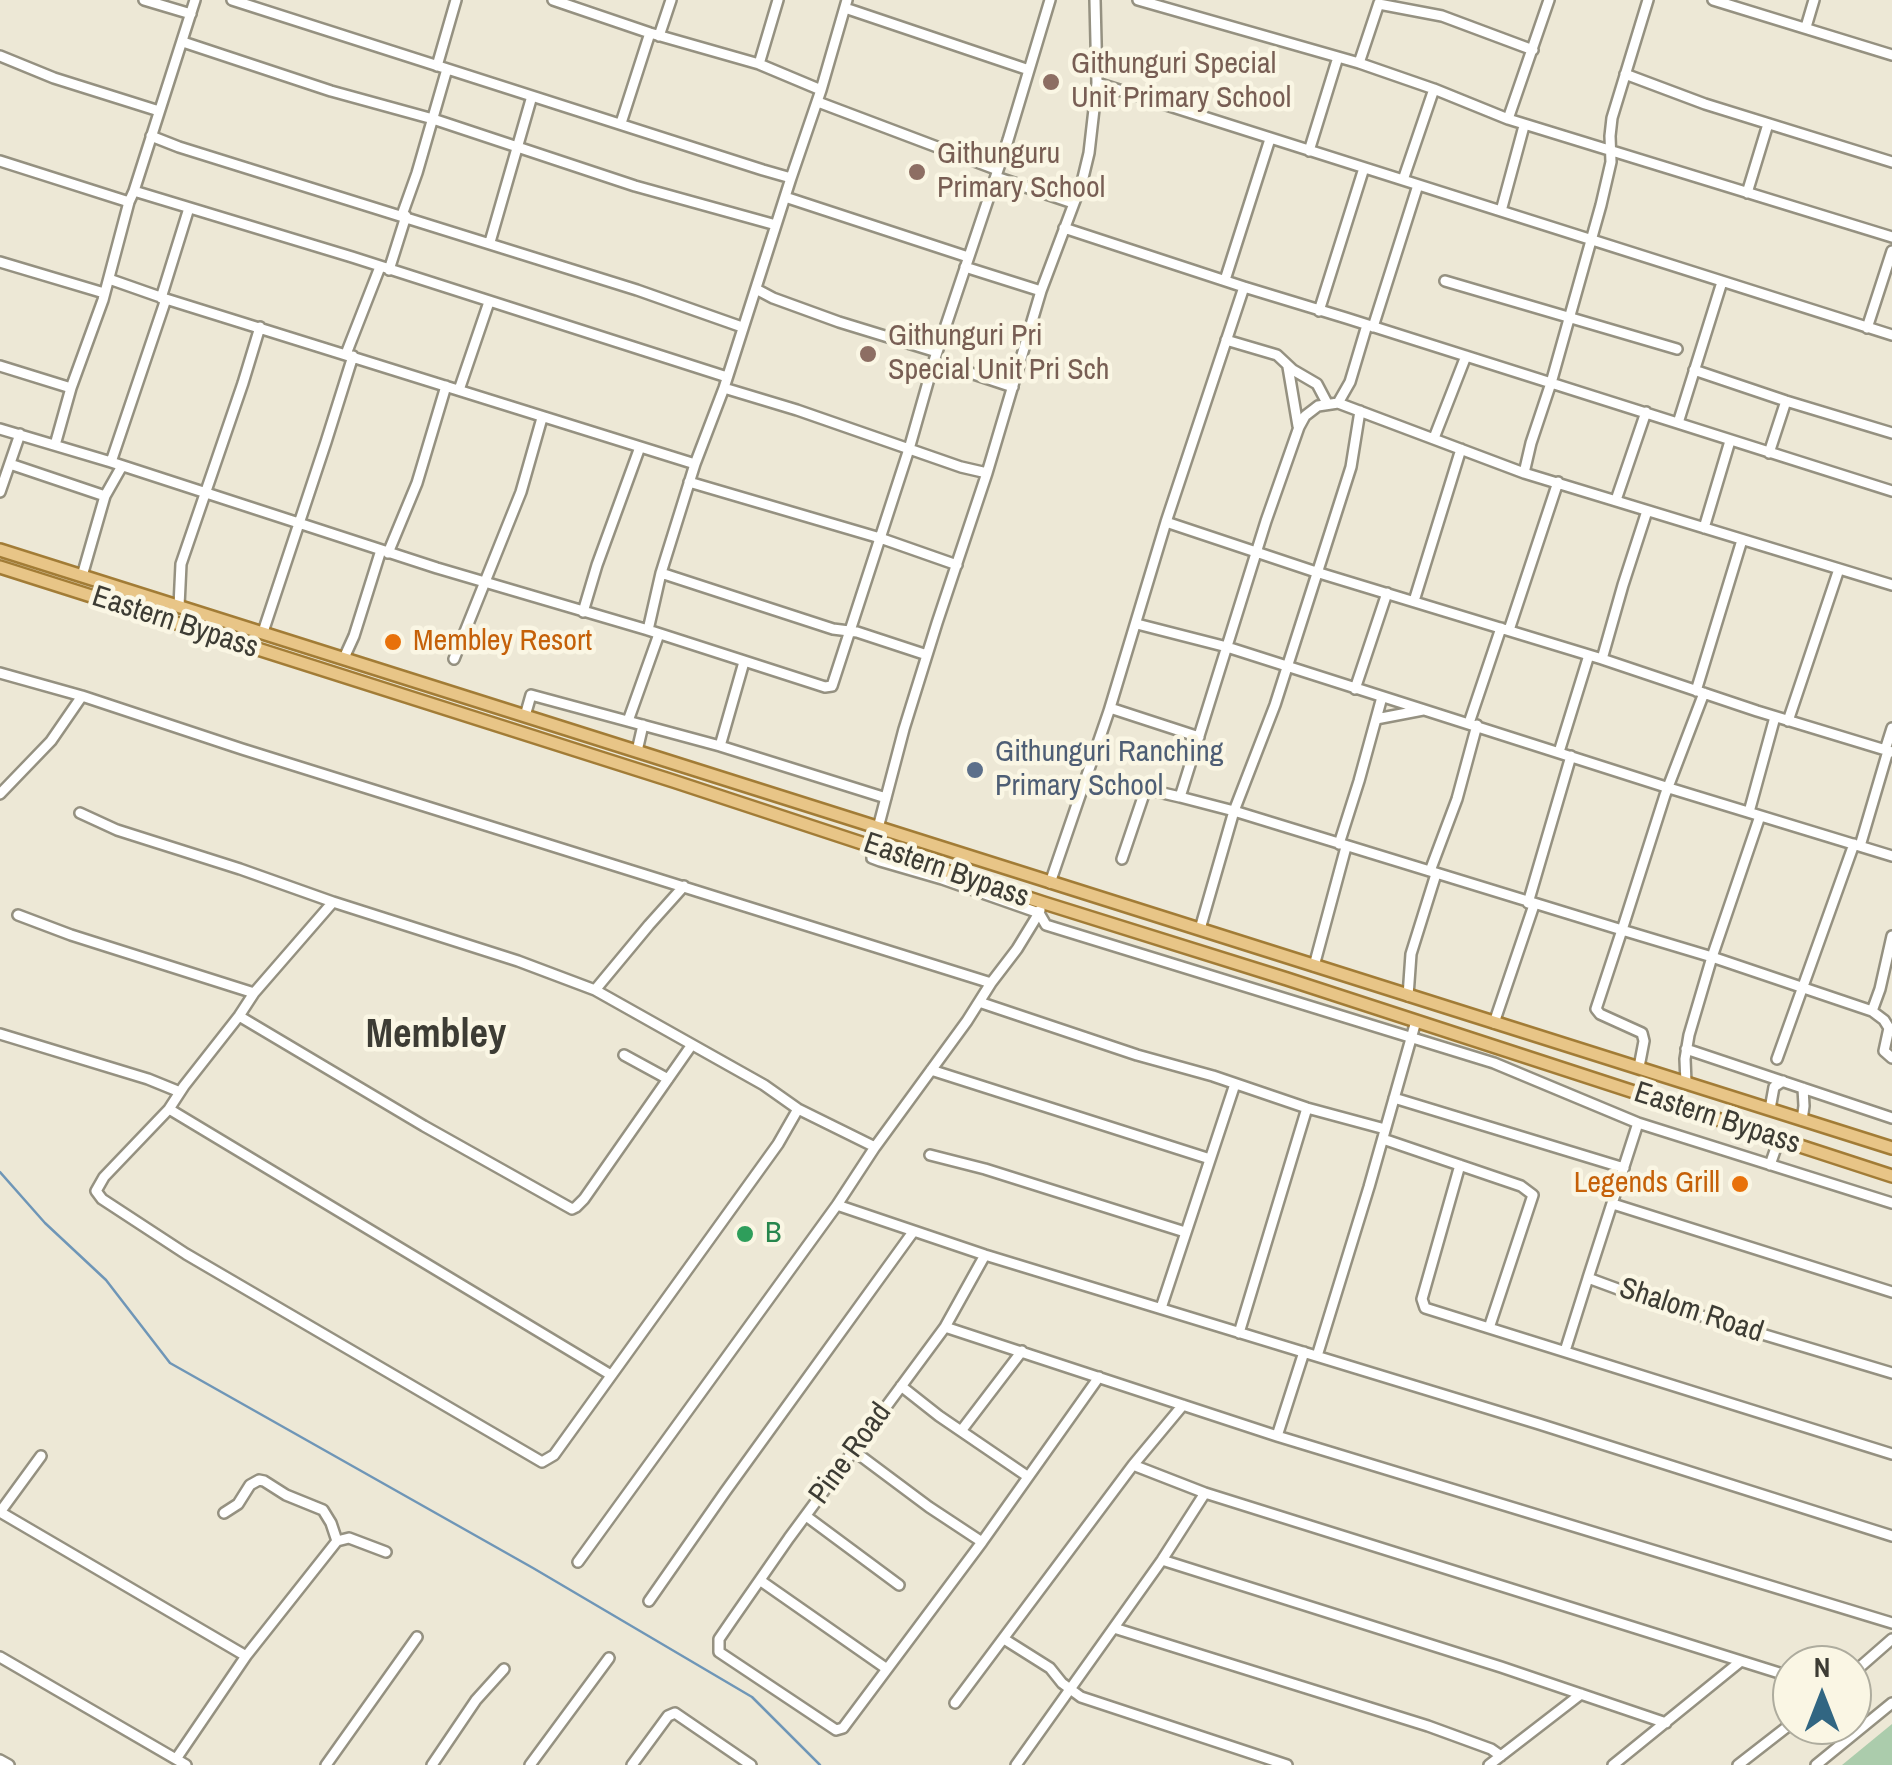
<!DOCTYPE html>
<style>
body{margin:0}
#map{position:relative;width:1892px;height:1765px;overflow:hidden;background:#ede8d6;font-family:"Archivo Narrow",sans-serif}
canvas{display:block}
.north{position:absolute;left:1772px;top:1645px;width:100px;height:100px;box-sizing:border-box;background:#faf6e4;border:2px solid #aeac9e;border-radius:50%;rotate:0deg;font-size:28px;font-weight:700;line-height:40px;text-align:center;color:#3d3c34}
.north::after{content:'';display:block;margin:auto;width:35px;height:45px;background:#316682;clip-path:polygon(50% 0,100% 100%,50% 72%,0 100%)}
</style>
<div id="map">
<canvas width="1892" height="1765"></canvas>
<div class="north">N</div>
</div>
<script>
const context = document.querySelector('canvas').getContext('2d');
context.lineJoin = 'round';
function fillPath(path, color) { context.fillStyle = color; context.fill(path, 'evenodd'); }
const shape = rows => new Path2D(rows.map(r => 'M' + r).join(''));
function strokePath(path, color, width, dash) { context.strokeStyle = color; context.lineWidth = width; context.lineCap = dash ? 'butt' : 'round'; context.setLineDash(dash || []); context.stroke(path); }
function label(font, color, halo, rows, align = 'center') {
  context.font = font + ' "Archivo Narrow",sans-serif'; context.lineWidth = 9; context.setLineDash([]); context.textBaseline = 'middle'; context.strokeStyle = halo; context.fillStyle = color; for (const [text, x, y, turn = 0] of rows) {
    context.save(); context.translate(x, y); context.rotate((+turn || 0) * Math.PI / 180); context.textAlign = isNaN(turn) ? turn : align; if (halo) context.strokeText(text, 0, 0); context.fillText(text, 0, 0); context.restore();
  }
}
fillPath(shape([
 [1892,1724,1892,1765,1842,1765]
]), '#abccac');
strokePath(shape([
 [0,1172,45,1223,106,1280,170,1363,533,1568,752,1697,820,1765]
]), '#6f96b7', 2.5);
const minor = shape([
 [144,0,191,14],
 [232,0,763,170,791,178,821,90,847,0],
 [553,0,650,33,759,64,821,90],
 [1138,0,1359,63,1434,89,1508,119,1549,0],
 [1713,0,1892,55],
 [1379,4,1442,16,1533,50],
 [845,8,1029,70],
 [1806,27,1814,0],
 [659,36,671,0],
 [183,42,331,91,433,119,635,186,776,225],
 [0,56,54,78,159,111],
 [1359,63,1379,3],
 [759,64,778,0],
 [437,66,456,0],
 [1625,74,1705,104,1892,162],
 [1097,83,1892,335],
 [818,102,998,170],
 [1508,119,1892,237],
 [621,123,650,33],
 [151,136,179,147,637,290,742,327],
 [1309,151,1338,57],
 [0,161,129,202],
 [996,177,1073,203],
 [1403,180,1434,89],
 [134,191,352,257,727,377],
 [1747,193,1768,124],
 [785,197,968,257],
 [1501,211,1524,126],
 [402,215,417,173,447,69],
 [1064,228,1244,287,1346,318,1892,491],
 [490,242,532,96],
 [0,262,104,293],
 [965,267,1041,291],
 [389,270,406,216],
 [109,279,166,299,695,464],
 [1225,280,1270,139],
 [1445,281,1677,349],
 [756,289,773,298,839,322,937,352],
 [161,298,189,208],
 [1319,311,1364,168],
 [1373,327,1418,185],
 [1867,328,1892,251],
 [1226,340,1277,355,1293,370,1317,384,1327,403],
 [346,354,380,267],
 [934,361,1013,387],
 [0,366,71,388],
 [1288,367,1298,426],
 [1694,370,1786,401,1892,433],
 [724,388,797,410,961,467,987,473],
 [459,390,489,302],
 [1338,403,1350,382,1367,325],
 [1678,423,1722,282],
 [0,429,111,462,437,568,648,630,825,687,832,686,909,449,934,361,1008,140,1050,0],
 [1434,438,1466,356],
 [55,445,71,388,103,300,129,202,134,191,195,0],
 [1769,453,1786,401],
 [111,462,166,299],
 [10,464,105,496],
 [1524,473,1531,443,1551,383,1601,205,1611,162,1610,136,1612,118,1648,0],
 [689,482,880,538,957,565],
 [0,492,20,434],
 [1616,500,1646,412],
 [1166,522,1316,572,1602,659,1757,711,1892,752],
 [1704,528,1730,441],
 [388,553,417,483,446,386],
 [661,573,833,629,857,632,927,655],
 [82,576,105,496,122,466],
 [1414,601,1461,449],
 [179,606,181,564,243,383,260,327],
 [583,612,597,565,640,447],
 [1137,624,1227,647,1669,788,1892,856],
 [648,630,661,573,695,464,724,388,791,178],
 [1509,630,1558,482],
 [263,632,326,442,353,356],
 [344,658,354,636,381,550],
 [454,659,521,492,542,418],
 [1602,659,1623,585,1647,511],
 [744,662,720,746,886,798],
 [0,673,82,696,242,749,991,983,1017,949,1039,913,942,879,880,861,872,858,874,846],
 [1355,689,1387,593],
 [1696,691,1742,540],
 [1704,693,1665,795,1622,930,1234,811,1180,797,1266,521,1299,427,1305,416,1318,406,1338,403,1524,473,1892,585],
 [1110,708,1199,737],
 [525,716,531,695,720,746],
 [1376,719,1423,710],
 [628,721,659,634],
 [1788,721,1839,569],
 [1469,723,1501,628],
 [1885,750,1892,728],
 [637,751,643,725],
 [1559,752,1589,655],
 [0,794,51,741,82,696],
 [1749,812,1775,717],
 [80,813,117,830,240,869,333,902],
 [878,828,904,729,937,623,987,473,1041,291,1082,182,1089,153,1097,83,1095,0],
 [1339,844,1359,781,1382,697],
 [1860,846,1888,751],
 [1122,859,1143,797,1147,792,1154,791,1180,797],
 [1430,871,1457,799,1477,725],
 [1050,883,1109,711,1166,522,1244,287],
 [1528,903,1571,756],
 [1040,910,1039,913,1046,925,1494,1063,1638,1123,1892,1203],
 [18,915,71,935,254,993,333,902,518,961,595,990,649,925,684,886],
 [1200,929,1234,811,1275,705,1351,467,1360,411],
 [1314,966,1346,847],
 [595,990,764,1085,798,1109,875,1147,967,1021,991,983],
 [254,993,239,1016,184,1086,169,1109,611,1375],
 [1408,996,1411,954,1436,874],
 [979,1002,1137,1055,1213,1076,1307,1108,1385,1129],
 [1872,1011,1884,1020,1889,1028,1884,1051,1892,1058],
 [239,1016,424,1126,572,1209,576,1207,584,1199,691,1046],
 [1494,1023,1534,905],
 [0,1034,148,1079,180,1092],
 [1686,1049,1892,1118],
 [624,1055,668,1079],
 [1777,1059,1854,844],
 [1639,1067,1644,1041,1642,1033,1600,1014,1596,1009,1622,930,1712,957,1872,1011,1880,989,1892,936],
 [931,1070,1210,1159],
 [1686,1083,1685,1059,1689,1035,1712,957,1760,816],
 [1394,1098,1624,1168],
 [169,1109,104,1177,96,1191,102,1199,186,1254,542,1462,554,1455,778,1144,798,1109],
 [1770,1109,1774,1087,1783,1081],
 [1802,1120,1804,1106,1803,1088],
 [1638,1123,1588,1278,1645,1299,1892,1373],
 [1383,1139,1521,1186,1533,1195,1489,1328],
 [930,1155,985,1169,1185,1232],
 [1460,1165,1422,1299,1425,1308,1892,1454],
 [1770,1165,1779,1139],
 [1613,1204,1892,1292],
 [837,1205,985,1255,1539,1424,1892,1536],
 [985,1255,945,1327,789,1538,732,1620,719,1639,719,1652,836,1730,843,1728,982,1542,1099,1377],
 [1161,1308,1235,1084],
 [945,1327,1277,1436,1892,1623],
 [1239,1333,1307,1108],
 [1565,1351,1588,1278],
 [1317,1356,1369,1187,1416,1021],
 [901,1386,939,1416,1027,1476],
 [961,1431,1022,1351],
 [1277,1436,1304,1352],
 [854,1451,929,1507,982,1542],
 [1133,1465,1205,1493,1792,1677],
 [0,1512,246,1656,176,1759],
 [0,1512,41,1456],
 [224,1513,238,1504,250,1485,259,1480,264,1481,286,1495,323,1510,331,1523,337,1541],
 [806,1516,899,1585],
 [1162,1560,1501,1667,1666,1723],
 [578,1562,837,1205,875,1147],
 [761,1581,887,1669],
 [649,1601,725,1492,913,1232],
 [1114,1628,1428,1726,1491,1749,1501,1756],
 [1004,1639,1050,1668,1062,1683,1081,1697,1287,1765],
 [246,1656,337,1541,349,1538,386,1552],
 [0,1657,186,1765],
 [1852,1674,1892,1639],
 [955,1703,1133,1465,1183,1405],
 [0,1760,9,1765],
 [326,1765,417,1637],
 [432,1765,476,1700,504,1669],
 [530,1765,609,1658],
 [632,1765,668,1716,675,1713,751,1765],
 [1016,1765,1162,1560,1205,1493],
 [1489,1765,1581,1694],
 [1613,1765,1741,1661],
 [1738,1765,1792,1723],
 [1816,1765,1892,1703]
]);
const major = shape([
 [0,550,1892,1148],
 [0,567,673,781,1044,903,1287,979,1892,1176]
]);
strokePath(minor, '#959181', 14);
strokePath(major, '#a27c36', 16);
strokePath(minor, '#fff', 9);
strokePath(major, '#e8c587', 11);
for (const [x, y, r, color] of [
 [1051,82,10,"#8d6e63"],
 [917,172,10,"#8d6e63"],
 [868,354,10,"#8d6e63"],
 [393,642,10,"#e8710a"],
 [975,770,10,"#5c6f8a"],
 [1740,1184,10,"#e8710a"],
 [745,1234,10,"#2e9e5b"]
]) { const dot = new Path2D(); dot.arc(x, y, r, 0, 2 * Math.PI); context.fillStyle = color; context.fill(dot); strokePath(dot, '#faf6e4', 4); }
label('30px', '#785e54', '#faf6e4', [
 ["Githunguri Special",1071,65],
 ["Unit Primary School",1071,99],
 ["Githunguru",937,155],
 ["Primary School",937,189],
 ["Githunguri Pri",888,337],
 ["Special Unit Pri Sch",888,371]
], 'left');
label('30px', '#3d3c34', '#faf6e4', [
 ["Eastern Bypass",175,623,18],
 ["Eastern Bypass",946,871,19],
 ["Eastern Bypass",1717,1119,18],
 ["Shalom Road",1691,1311,18],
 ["Pine Road",851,1454,-54]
]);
label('30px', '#c56008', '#faf6e4', [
 ["Membley Resort",413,642],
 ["Legends Grill",1720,1184,"right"]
], 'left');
label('30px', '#4e5e75', '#faf6e4', [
 ["Githunguri Ranching",995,753],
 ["Primary School",995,787]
], 'left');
label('30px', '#27864d', '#faf6e4', [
 ["B",765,1234]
], 'left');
label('bold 40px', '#3d3c34', '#faf6e4', [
 ["Membley",436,1036]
]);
</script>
